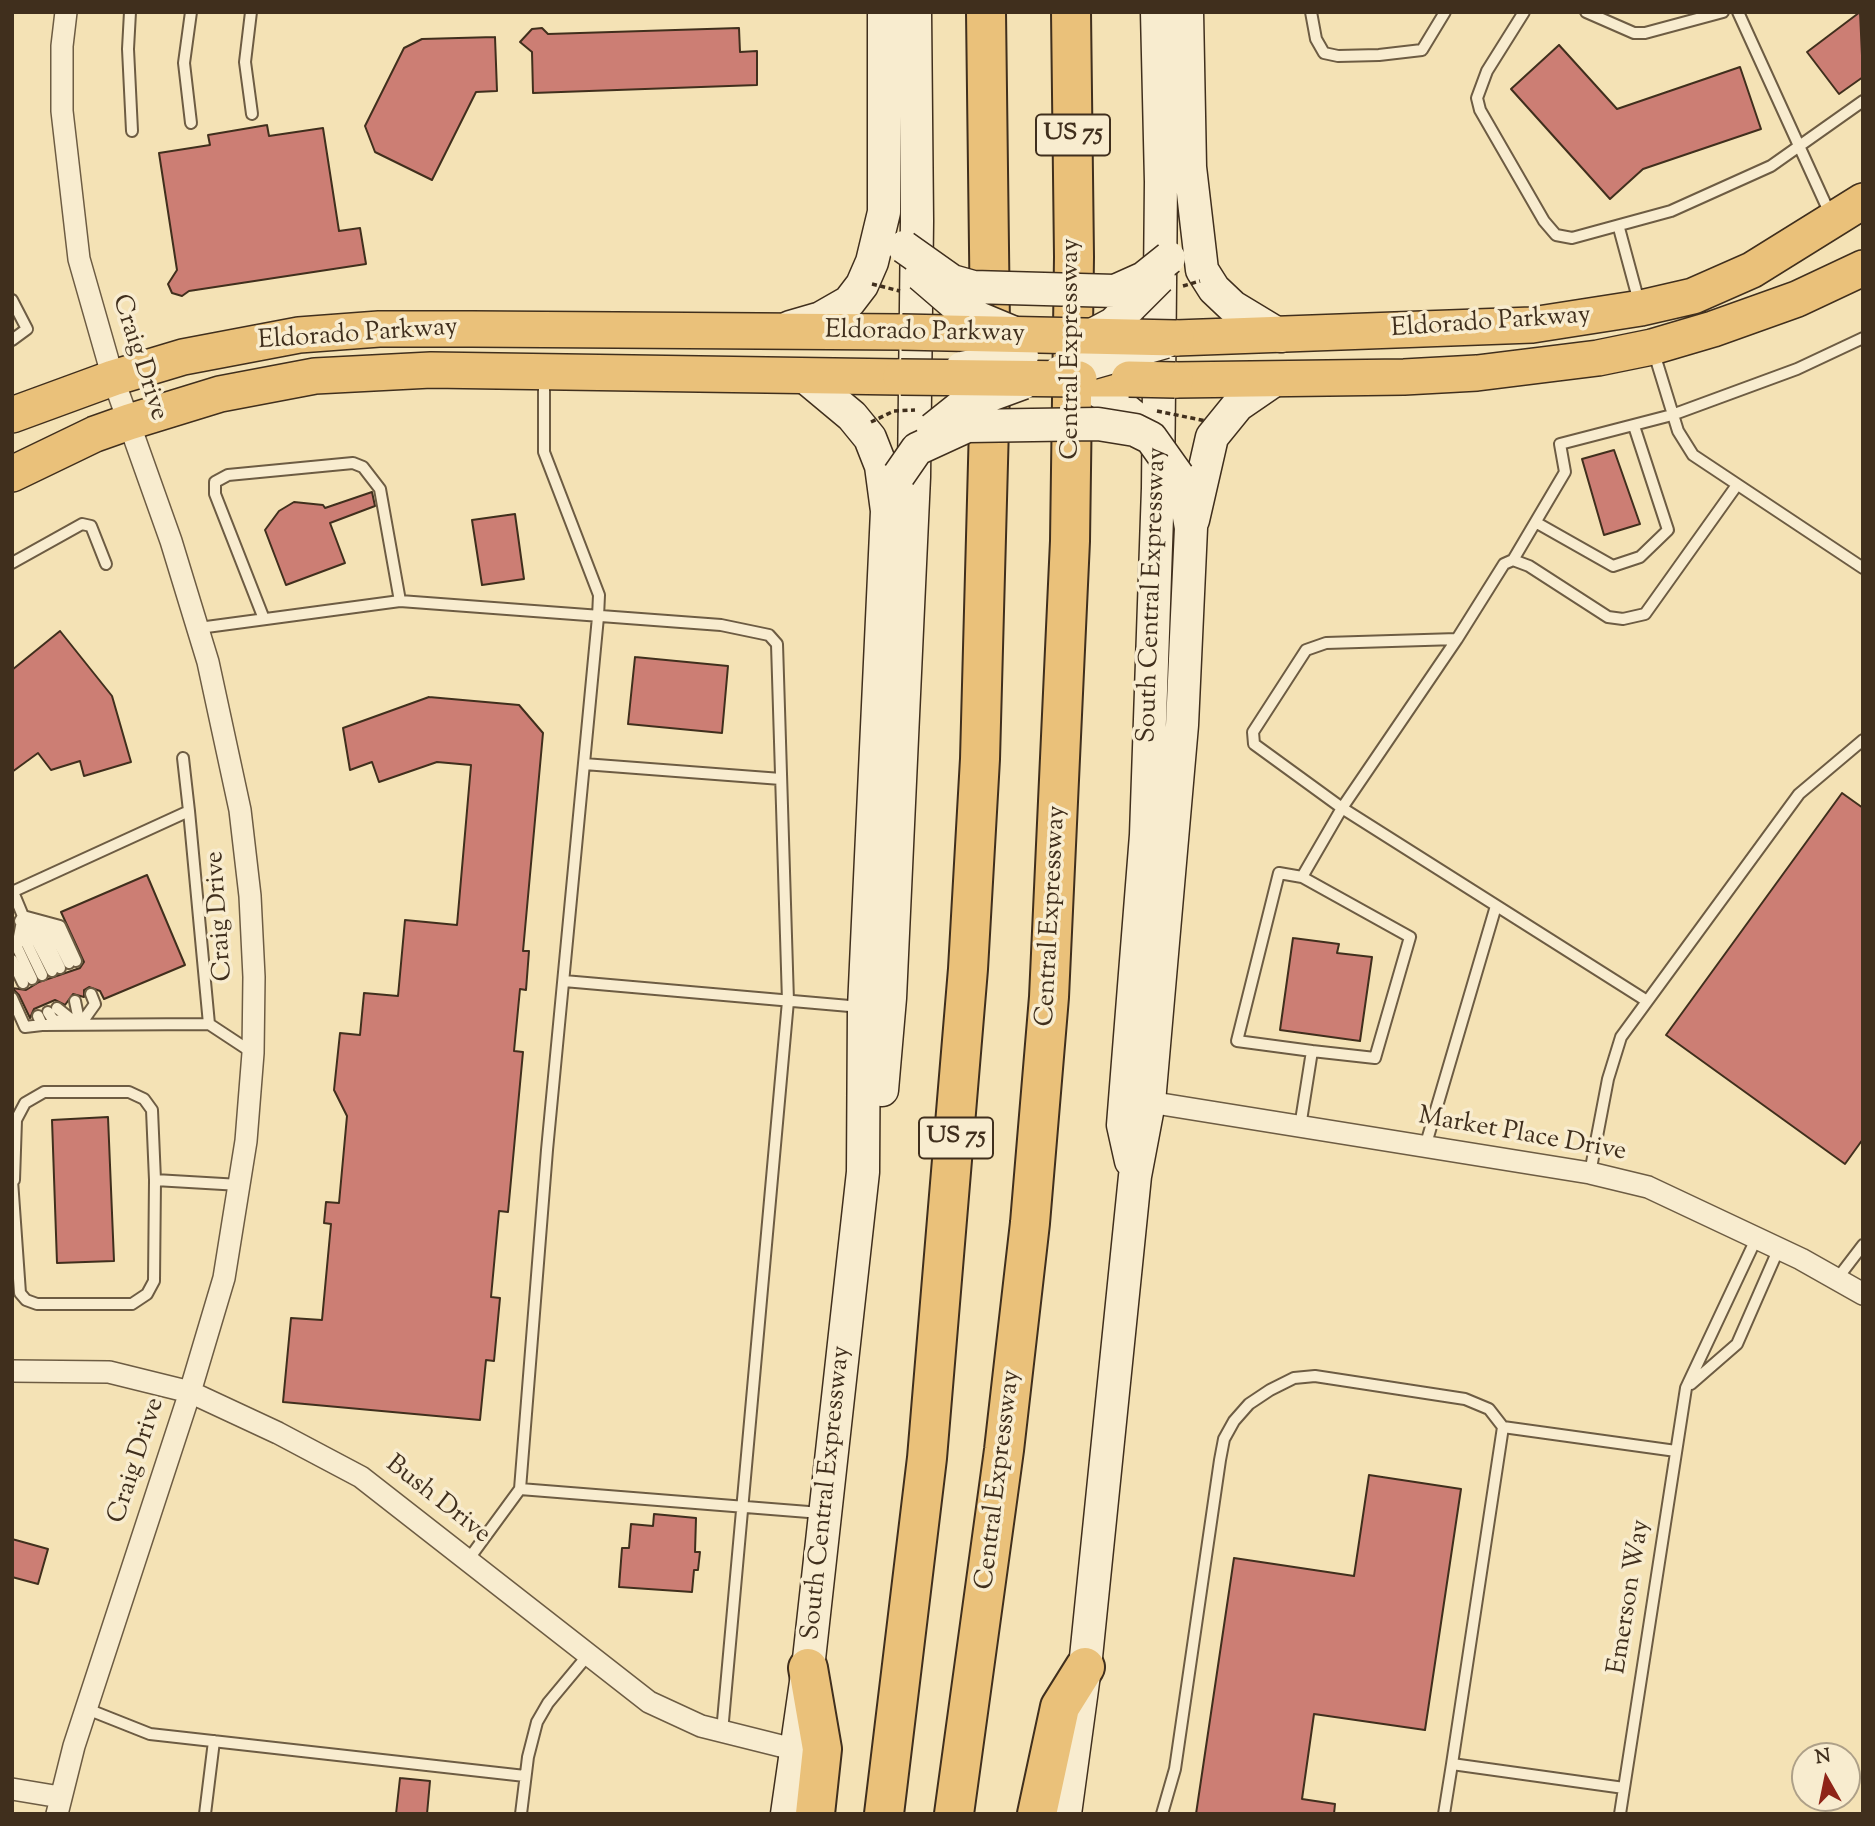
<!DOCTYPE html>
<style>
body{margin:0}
#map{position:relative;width:1875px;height:1826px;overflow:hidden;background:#f4e2b5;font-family:"Sorts Mill Goudy",serif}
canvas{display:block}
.frame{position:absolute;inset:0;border:14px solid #402f1d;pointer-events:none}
.north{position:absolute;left:1791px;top:1742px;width:70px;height:70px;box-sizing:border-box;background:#f8eccf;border:2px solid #aea088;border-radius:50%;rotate:351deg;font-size:19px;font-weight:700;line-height:28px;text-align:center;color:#402f1d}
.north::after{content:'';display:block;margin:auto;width:24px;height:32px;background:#8f2418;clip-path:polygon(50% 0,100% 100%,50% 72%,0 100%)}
</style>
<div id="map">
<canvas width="1875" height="1826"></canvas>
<div class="frame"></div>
<div class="north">N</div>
</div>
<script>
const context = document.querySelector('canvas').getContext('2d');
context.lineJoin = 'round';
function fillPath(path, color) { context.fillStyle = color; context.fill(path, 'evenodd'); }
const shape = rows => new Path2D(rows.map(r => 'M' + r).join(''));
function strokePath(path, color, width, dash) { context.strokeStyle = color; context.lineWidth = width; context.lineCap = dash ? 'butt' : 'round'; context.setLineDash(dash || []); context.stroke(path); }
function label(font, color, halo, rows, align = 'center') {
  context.font = font + ' "Sorts Mill Goudy",serif'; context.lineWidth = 7; context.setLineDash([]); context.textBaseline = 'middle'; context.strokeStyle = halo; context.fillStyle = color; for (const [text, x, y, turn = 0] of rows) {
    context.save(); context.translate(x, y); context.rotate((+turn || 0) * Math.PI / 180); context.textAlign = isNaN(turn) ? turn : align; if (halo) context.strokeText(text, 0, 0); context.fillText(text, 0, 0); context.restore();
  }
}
const building = shape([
 [1860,12,1863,77,1839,94,1807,52,1860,12],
 [542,28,548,34,739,28,740,52,757,51,757,85,533,93,532,52,520,42,532,29,542,28],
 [495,37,497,91,476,92,432,180,375,152,365,126,404,48,422,39,495,37],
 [1559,45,1617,109,1740,67,1761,129,1643,169,1610,199,1511,89,1559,45],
 [267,125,269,136,323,128,339,231,360,228,366,264,189,291,182,296,172,293,168,284,177,270,159,153,210,145,208,135,267,125],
 [1614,450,1640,524,1604,535,1582,459,1614,450],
 [372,492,375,506,330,523,345,563,286,585,265,530,279,511,294,502,323,505,325,508,372,492],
 [515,514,524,579,482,585,472,520,515,514],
 [60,631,112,696,131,762,84,776,80,761,51,770,38,753,12,772,12,670,60,631],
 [635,657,728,666,722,733,628,724,635,657],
 [429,697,519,705,543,733,523,951,529,951,526,990,520,989,514,1051,523,1052,508,1212,499,1211,491,1297,500,1298,494,1361,486,1360,480,1420,283,1402,291,1318,322,1320,331,1224,324,1223,326,1202,339,1203,347,1116,334,1090,340,1033,360,1035,364,993,398,996,405,920,457,925,471,765,437,762,379,782,372,762,350,770,343,728,429,697],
 [1842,793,1863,808,1863,1139,1845,1164,1666,1035,1842,793],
 [147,875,185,965,104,999,100,991,89,987,84,990,84,997,73,994,65,1005,55,1000,34,1009,30,1018,19,995,12,988,26,990,39,982,80,968,84,962,61,912,147,875],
 [1293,938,1339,944,1337,953,1372,957,1360,1041,1280,1030,1293,938],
 [108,1117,114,1261,57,1263,52,1120,108,1117],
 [1369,1475,1461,1489,1425,1730,1314,1714,1302,1799,1335,1804,1334,1814,1196,1814,1234,1558,1354,1576,1369,1475],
 [654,1514,696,1518,695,1552,700,1552,698,1570,694,1570,692,1592,619,1587,622,1548,629,1548,631,1524,653,1526,654,1514],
 [12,1539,48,1549,38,1584,12,1577,12,1539],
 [400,1778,430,1781,427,1814,396,1814,400,1778]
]);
fillPath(building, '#cc7e74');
strokePath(building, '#402f1d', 2);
const service = shape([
 [130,12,128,49,132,131],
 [191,12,184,63,191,123],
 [251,12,245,62,252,114],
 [1311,12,1316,39,1324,53,1338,56,1379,55,1422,50,1445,12],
 [1524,12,1487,71,1477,98,1480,110,1544,221,1556,235,1572,238,1671,211,1771,166,1863,101],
 [1586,12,1634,33,1645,33,1723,12],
 [1738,12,1831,216],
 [1619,228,1639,302],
 [12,300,27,329,12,340],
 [1654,353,1678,431,1693,455,1863,568],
 [1537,523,1613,566,1640,557,1668,530,1634,426],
 [1513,560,1565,472,1560,444,1672,415,1797,369,1863,338],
 [12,563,82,524,91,526,106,564],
 [264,619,215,494,215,482,228,475,353,463,363,467,380,489,400,601],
 [199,628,400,601,721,625,769,635,777,644,788,1001,722,1732],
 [1457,639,1342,808,1254,744,1253,732,1306,650,1326,643,1457,639,1504,564,1513,560,1529,566,1608,617,1623,619,1645,614,1737,485],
 [183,758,189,811],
 [584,764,781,779],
 [1302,877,1410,937,1375,1058,1312,1051],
 [12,892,189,811,209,1024,253,1053],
 [13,892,23,916,20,921],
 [23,916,60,926,76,961],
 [23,916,17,947,32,979],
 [28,924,52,971],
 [25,925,27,944,42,975],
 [33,925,44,935,60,968],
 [42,925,53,931,69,963],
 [12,960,23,983],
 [564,981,861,1007],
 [12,998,25,1027,42,1025],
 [75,1001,80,1025],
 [57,1008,72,1020],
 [48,1012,53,1020,64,1022],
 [38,1016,42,1025,209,1024],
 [80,1025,95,1004,91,994],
 [1300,1127,1312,1051,1237,1041,1279,873,1302,877,1342,808,1647,1001],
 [1425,1147,1496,906],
 [1590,1173,1608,1079,1621,1037,1799,794,1863,740],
 [12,1180,20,1293,26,1300,37,1304,132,1304,147,1294,154,1281,155,1180,240,1185],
 [14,1180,16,1120,25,1103,44,1092,129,1092,144,1099,152,1110,155,1180],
 [1837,1279,1863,1245],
 [1691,1384,1737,1344,1779,1248],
 [520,1489,821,1513],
 [468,1560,520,1489,547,1150,598,617,599,595,544,452,544,375],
 [87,1709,150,1734,525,1776],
 [1624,1788,1452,1764,1503,1427,1676,1451],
 [205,1814,214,1741],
 [521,1814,528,1757,537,1722,548,1703,588,1655],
 [1162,1814,1175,1769,1220,1460,1224,1439,1234,1421,1249,1404,1270,1390,1294,1378,1315,1376,1465,1399,1489,1409,1503,1427],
 [1444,1814,1452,1764],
 [1620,1814,1686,1388,1757,1237]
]);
const minor = shape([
 [1149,1102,1590,1173,1648,1187,1801,1259,1863,1294],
 [12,1371,109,1372,190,1392,278,1433,361,1477,649,1702,701,1726,797,1750],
 [12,1789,60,1797],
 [57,1814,74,1746,190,1392,224,1278,246,1141,253,1053,254,977,250,896,240,810,208,662,171,541,113,378,79,259,62,111,62,46,66,12]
]);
const secondary = shape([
 [1187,12,1190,167,1202,270,1214,289,1233,307,1281,336],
 [790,327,821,318,849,302,862,285,872,262,884,212,884,12],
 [1079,379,1116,402,1139,421,1151,438],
 [1193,520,1212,437,1238,405,1273,381],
 [882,1090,890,998,914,477,917,221,915,12],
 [1131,1161,1123,1125,1146,835,1158,488,1161,182,1157,12],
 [787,1814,808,1668,863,1172,864,1008,887,511,881,466,870,438,852,416,804,376],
 [1065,1814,1085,1667,1135,1176,1149,1102,1182,725,1191,528,1185,495,1178,476]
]);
const primary = shape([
 [1176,338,1532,325,1641,308,1693,296,1752,270,1863,201],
 [1079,379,1129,379],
 [1175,380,1404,377,1477,373,1598,358,1652,347,1713,329,1797,299,1863,268],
 [12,415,113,378,183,357,299,335,379,329,472,329,902,332],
 [12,474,95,434,129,422,220,394,315,376,431,370,901,377]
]);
const motorway = shape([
 [986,12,990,326],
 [808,1668,822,1749,815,1814],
 [884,1814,927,1458,968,969,980,759,990,389],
 [954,1814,1004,1450,1030,1223,1049,997,1070,541,1074,257,1071,12],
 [1037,1814,1060,1707,1085,1667]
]);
strokePath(service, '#6d5c43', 14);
strokePath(minor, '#6d5c43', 24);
strokePath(secondary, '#402f1d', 35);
strokePath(primary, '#402f1d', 38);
strokePath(motorway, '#402f1d', 42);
strokePath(service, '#f8eccf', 10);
strokePath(minor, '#f8eccf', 21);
strokePath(secondary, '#f8eccf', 32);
strokePath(primary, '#eac17a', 35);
strokePath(motorway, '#eac17a', 38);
const secondaryBridge = shape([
 [904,247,952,281,973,287,1115,291,1144,278,1169,258],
 [921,275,964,312,1012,332],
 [1081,341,1113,324,1159,278],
 [962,368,1022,356],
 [1060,372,1165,342],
 [933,429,963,405,1023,383],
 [899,475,917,449,967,426,1098,424,1135,430,1151,438,1178,476]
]);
const primaryBridge = shape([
 [902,332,1176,338],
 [901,377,1079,379],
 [1129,379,1175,380]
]);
strokePath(secondaryBridge, '#402f1d', 35, []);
strokePath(primaryBridge, '#402f1d', 38, []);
strokePath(shape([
 [872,284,900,291],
 [1183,286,1200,281],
 [1157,411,1206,421],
 [871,422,894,411,915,410]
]), '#402f1d', 3.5, [5, 3.5]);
strokePath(secondaryBridge, '#f8eccf', 32);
strokePath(primaryBridge, '#eac17a', 35);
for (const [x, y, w] of [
 [1073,135,74],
 [956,1138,74]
]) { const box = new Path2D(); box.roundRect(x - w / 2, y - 20.5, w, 41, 5); context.fillStyle = '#f8eccf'; context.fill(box); strokePath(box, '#402f1d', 2); }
label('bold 24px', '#402f1d', null, [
 ["US 75",1073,135],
 ["US 75",956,1138]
]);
label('26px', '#402f1d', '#f8eccf', [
 ["Eldorado Parkway",1491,324,-4],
 ["Eldorado Parkway",925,334,1],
 ["Eldorado Parkway",358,336,-4],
 ["Central Expressway",1073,349,-90],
 ["Craig Drive",138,358,72],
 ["South Central Expressway",1154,595,-88],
 ["Craig Drive",221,916,-94],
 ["Central Expressway",1053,916,-87],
 ["Market Place Drive",1522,1136,10],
 ["Craig Drive",138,1461,-72],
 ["Central Expressway",1000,1480,-83],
 ["South Central Expressway",828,1493,-84],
 ["Bush Drive",437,1501,38],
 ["Emerson Way",1631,1597,-81]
]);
</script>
